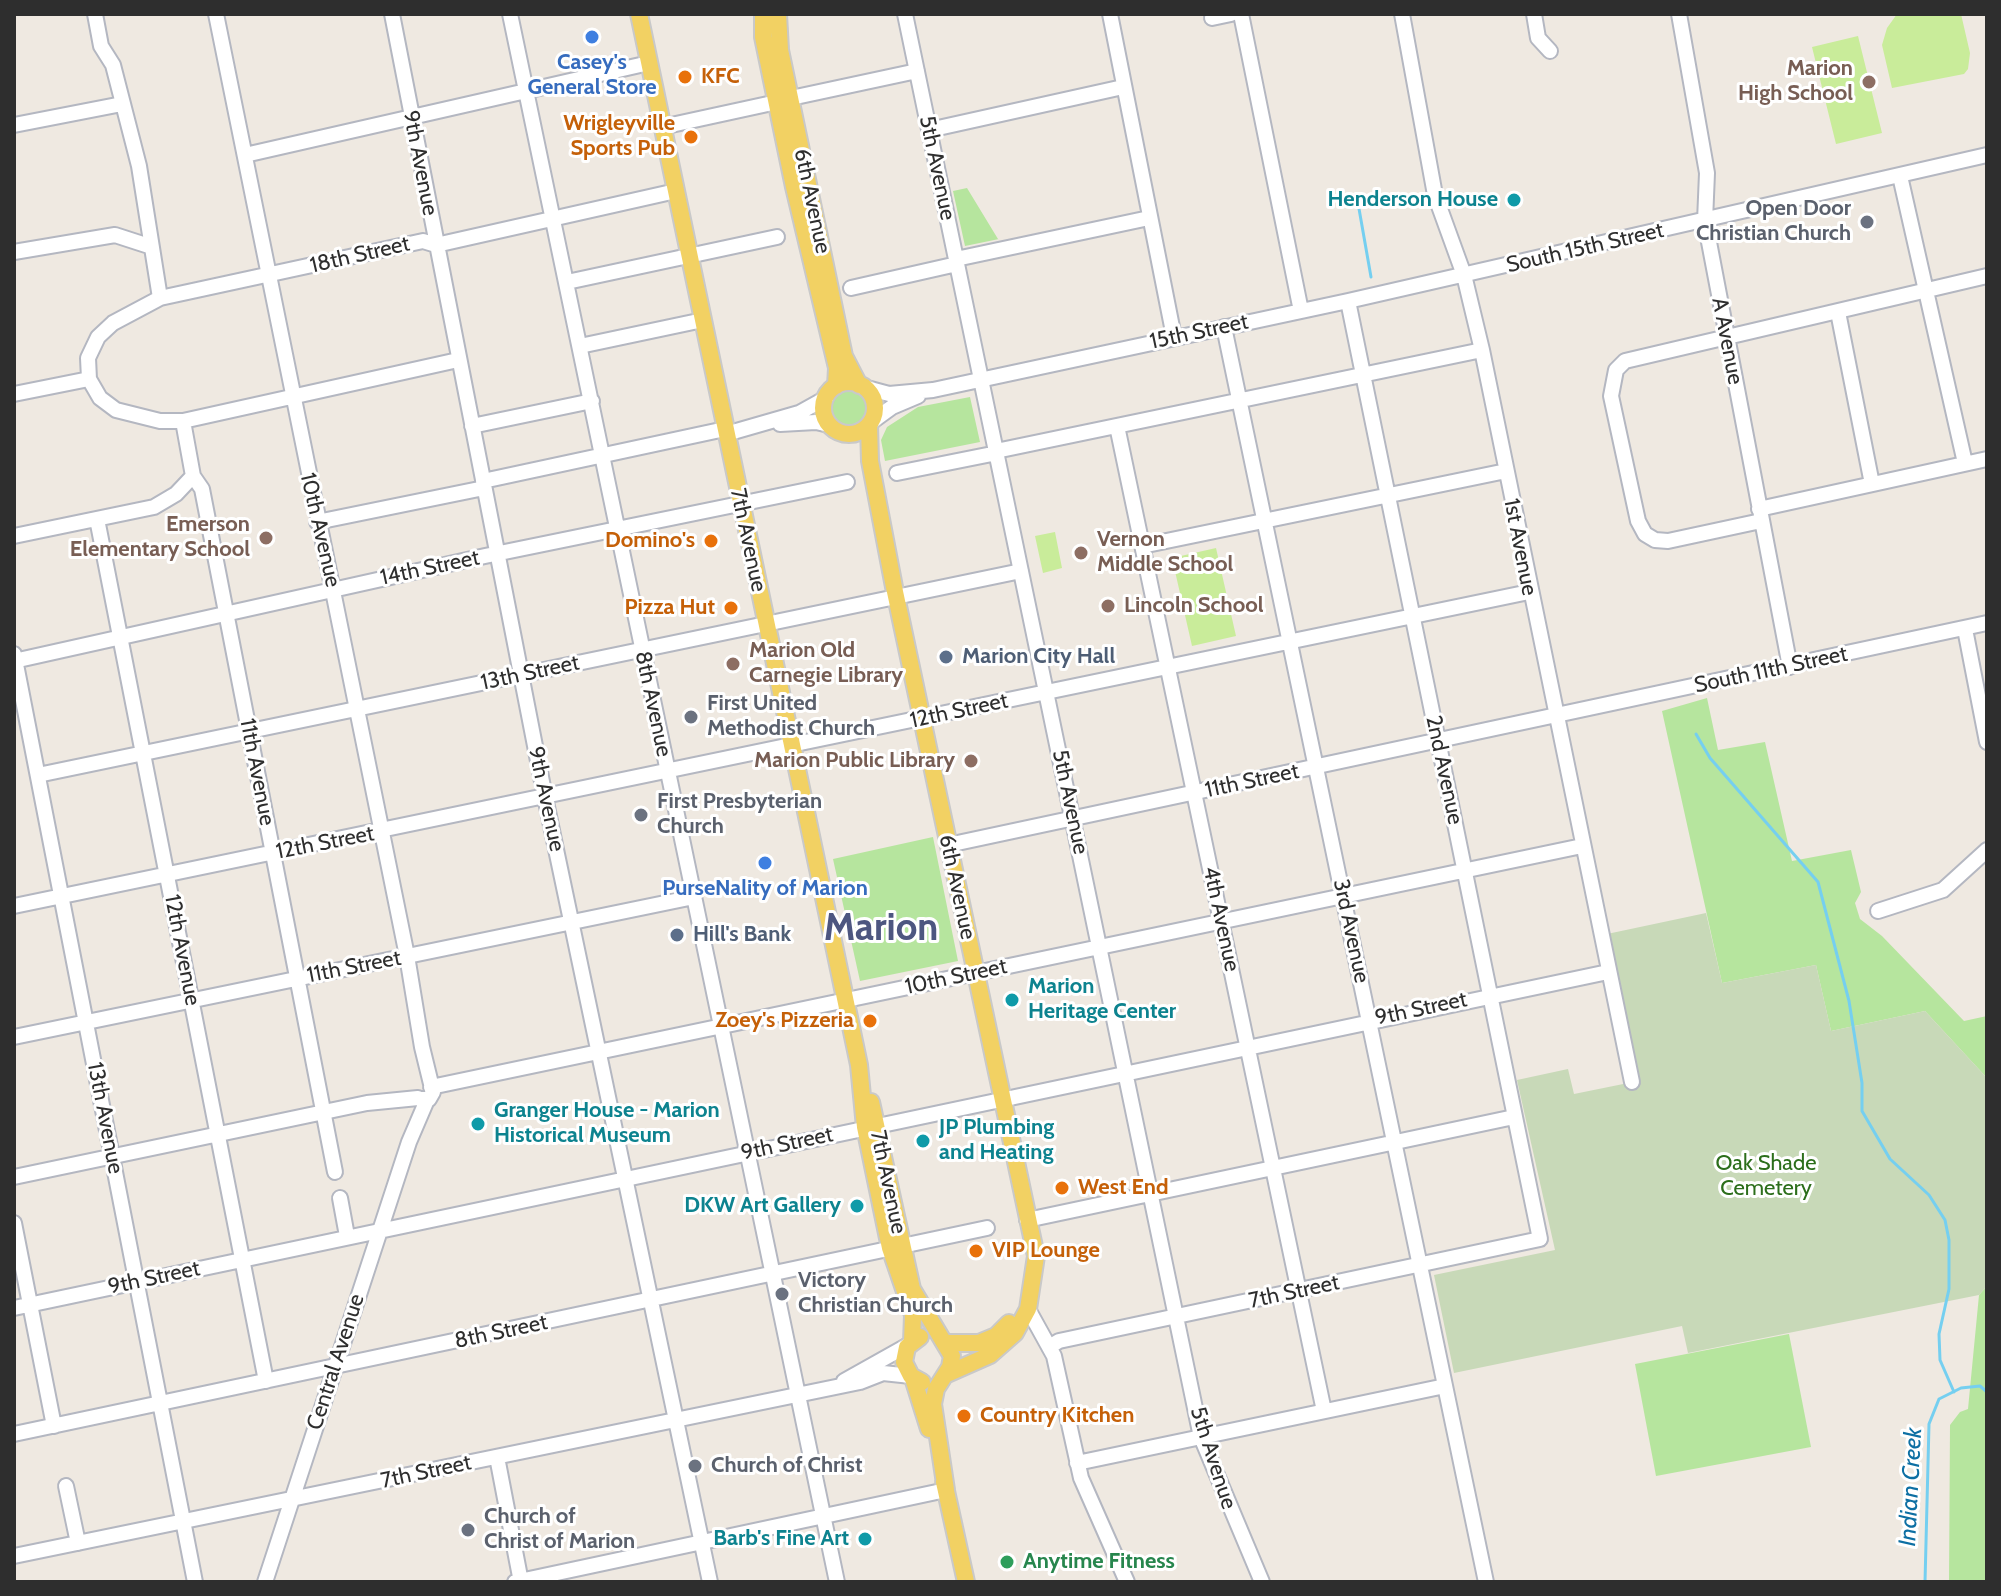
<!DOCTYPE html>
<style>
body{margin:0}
#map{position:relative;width:2001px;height:1596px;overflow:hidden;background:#efe9e1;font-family:Cabin,sans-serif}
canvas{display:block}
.frame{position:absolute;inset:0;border:16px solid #2e2e2e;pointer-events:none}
</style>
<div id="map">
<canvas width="2001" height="1596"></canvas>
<div class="frame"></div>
</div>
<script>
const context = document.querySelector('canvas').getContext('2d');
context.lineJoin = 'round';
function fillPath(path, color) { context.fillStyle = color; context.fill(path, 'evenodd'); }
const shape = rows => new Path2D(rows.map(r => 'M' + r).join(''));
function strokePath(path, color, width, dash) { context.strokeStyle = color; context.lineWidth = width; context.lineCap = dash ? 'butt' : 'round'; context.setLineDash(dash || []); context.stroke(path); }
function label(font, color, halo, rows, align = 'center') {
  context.font = font + ' Cabin,sans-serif'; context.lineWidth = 6; context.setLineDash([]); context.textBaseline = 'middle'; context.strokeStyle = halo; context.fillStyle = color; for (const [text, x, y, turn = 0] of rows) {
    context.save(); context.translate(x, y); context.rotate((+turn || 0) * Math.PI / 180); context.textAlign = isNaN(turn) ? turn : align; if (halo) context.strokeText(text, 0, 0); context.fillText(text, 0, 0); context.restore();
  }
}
fillPath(shape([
 [967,188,998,239,999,239,965,246,953,191],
 '832 408a18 18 0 1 1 36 0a18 18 0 1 1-36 0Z',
 [970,397,980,442,885,461,881,440,887,427,918,407],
 [1707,698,1718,750,1765,742,1792,861,1851,850,1861,892,1855,903,1860,919,1882,936,1964,1021,1987,1016,1987,1078,1925,1011,1831,1031,1816,965,1722,983,1662,711],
 [933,837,958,961,860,981,833,859],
 [1987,1286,1987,1582,1949,1582,1950,1425,1960,1412,1968,1409,1979,1295],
 [1789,1334,1811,1447,1656,1476,1635,1364]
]), '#b6e59e');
fillPath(shape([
 [1706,913,1722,983,1816,965,1831,1031,1925,1011,1987,1078,1987,1286,1979,1295,1688,1353,1682,1326,1454,1373,1434,1275,1555,1250,1517,1080,1568,1069,1574,1094,1638,1081,1607,934]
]), '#c8d9b8');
fillPath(shape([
 [1897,14,1961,14,1970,53,1968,69,1964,74,1892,88,1882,45,1887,28],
 [1858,36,1882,133,1836,144,1812,47],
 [1055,532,1062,568,1043,573,1035,536],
 [1216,548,1236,636,1192,646,1172,558]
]), '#c9ec9a');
strokePath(shape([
 [1358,203,1371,277],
 [1696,734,1710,758,1818,882,1849,1001,1862,1083,1862,1111,1890,1159,1929,1195,1945,1220,1949,1240,1949,1289,1939,1334,1940,1360,1954,1392],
 [1925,1582,1929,1424,1939,1399,1961,1388,1980,1386,1987,1392]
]), '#75cff0', 3);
const minor = shape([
 [95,14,101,46,113,65,139,166,160,298],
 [216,14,407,956,422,1047,433,1092,429,1099,420,1099],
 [392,14,545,797,710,1582],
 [510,14,837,1582],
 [905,14,1201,1437,1262,1582],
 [1110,14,1174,337],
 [1241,14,1301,311],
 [1402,14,1435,195,1464,275,1482,350,1632,1082],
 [1534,14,1538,38,1550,51],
 [1679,14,1707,173,1705,221,1790,667],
 [1212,18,1231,14],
 [791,98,917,71],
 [14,125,122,104],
 [662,127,777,102],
 [929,130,1123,87],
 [245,155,649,63],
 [1900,176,1965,463],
 [14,252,115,235,152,247],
 [956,259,1149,218],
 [567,282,777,237],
 [851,288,957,264],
 [1838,312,1872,484],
 [1224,327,1486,1582],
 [580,346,703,320],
 [458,360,183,421,160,421,116,410,100,398,89,379,88,358,98,337,113,323,160,298,423,241,436,245,676,191],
 [863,387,889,394,933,390,1348,301,1987,155],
 [14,394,89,379],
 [183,421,193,476,202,489,335,1172],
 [870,423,892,407,918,396],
 [780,424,816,422,829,425],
 [472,426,592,401],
 [1117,426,1324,1411],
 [726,434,799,413,826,398],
 [996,451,1482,350],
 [897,473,997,453],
 [483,481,725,429],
 [1759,509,1987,459],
 [97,519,266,1381],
 [1761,521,1668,541,1655,540,1645,534,1638,521,1611,396,1616,370,1625,361,1987,276],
 [317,522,484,488],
 [14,536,154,507,176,494,193,476],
 [1142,546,1506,471],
 [1965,629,1987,742],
 [14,654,195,1582],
 [14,661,485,556,847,482],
 [38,775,1021,571],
 [948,845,1987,623],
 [14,906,1529,592],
 [1878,911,1943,890,1987,850],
 [14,1037,694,897],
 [431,1087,1582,846],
 [14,1177,367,1103,418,1098],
 [340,1198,347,1236],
 [1027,1220,1514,1117],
 [14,1223,54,1426],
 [14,1308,1608,972],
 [1028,1309,1054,1356,1081,1478,1127,1582],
 [1049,1347,1059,1341,1540,1239,1348,301],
 [844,1381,910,1344],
 [14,1434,987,1228],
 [497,1457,521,1582],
 [1077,1463,1445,1386],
 [66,1486,78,1543],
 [14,1556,860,1382,883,1373,911,1376],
 [265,1582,409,1142,427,1100],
 [515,1582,946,1490]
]);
const major = shape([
 [639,14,859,1065,865,1127,890,1248,913,1315,912,1342],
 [763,14,763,37,794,187,837,368,836,386],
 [778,14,780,50,844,356,859,385],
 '823 408a26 26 0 1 1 52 0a26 26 0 1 1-52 0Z',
 [869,425,870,461,894,587,1036,1256,1028,1309,1015,1333,990,1355,947,1374],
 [871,1102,912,1289,952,1356,950,1367,936,1389,933,1404,946,1490],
 [920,1337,907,1347,904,1362,911,1376,922,1382],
 [946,1343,979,1343,996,1336,1009,1323],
 [913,1378,929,1429],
 [944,1482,966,1582]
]);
strokePath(minor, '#b4b7c1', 18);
strokePath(major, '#c9c9c9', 20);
strokePath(minor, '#fff', 14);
strokePath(major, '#f2d163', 16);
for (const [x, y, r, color] of [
 [592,37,8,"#3f7fe0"],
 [685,77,8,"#e8710a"],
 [1869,82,8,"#8d6e63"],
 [691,137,8,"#e8710a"],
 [1514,200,8,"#0f9aa8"],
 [1867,222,8,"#6b7280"],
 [266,538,8,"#8d6e63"],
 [711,541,8,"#e8710a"],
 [1081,553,8,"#8d6e63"],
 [1108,606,8,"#8d6e63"],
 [731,608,8,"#e8710a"],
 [946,657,8,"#5c6f8a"],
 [733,664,8,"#8d6e63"],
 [691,717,8,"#6b7280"],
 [971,761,8,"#8d6e63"],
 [641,815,8,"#6b7280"],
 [765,863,8,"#3f7fe0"],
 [677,935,8,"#5c6f8a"],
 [1012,1000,8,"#0f9aa8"],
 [870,1021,8,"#e8710a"],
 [478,1124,8,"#0f9aa8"],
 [923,1141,8,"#0f9aa8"],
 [1062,1188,8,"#e8710a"],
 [857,1206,8,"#0f9aa8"],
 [976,1251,8,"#e8710a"],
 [782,1294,8,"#6b7280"],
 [964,1416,8,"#e8710a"],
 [695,1466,8,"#6b7280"],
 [468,1530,8,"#6b7280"],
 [865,1539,8,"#0f9aa8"],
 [1007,1562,8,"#2e9e5b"]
]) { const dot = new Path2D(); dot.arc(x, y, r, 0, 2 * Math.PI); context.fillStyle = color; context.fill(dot); strokePath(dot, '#fff', 3); }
label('bold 22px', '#366cbe', '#fff', [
 ["Casey's",592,63],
 ["General Store",592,88],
 ["PurseNality of Marion",765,889]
]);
label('bold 22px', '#785e54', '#fff', [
 ["Marion",1853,69],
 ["High School",1853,94],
 ["Emerson",250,525],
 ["Elementary School",250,550],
 ["Vernon",1097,540,"left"],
 ["Middle School",1097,565,"left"],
 ["Lincoln School",1124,606,"left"],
 ["Marion Old",749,651,"left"],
 ["Carnegie Library",749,676,"left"],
 ["Marion Public Library",955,761]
], 'right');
label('bold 22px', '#c56008', '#fff', [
 ["KFC",701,77],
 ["Wrigleyville",675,124,"right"],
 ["Sports Pub",675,149,"right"],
 ["Domino's",695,541,"right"],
 ["Pizza Hut",715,608,"right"],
 ["Zoey's Pizzeria",854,1021,"right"],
 ["West End",1078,1188],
 ["VIP Lounge",992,1251],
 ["Country Kitchen",980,1416]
], 'left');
label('22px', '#2e2e2e', '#fff', [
 ["9th Avenue",420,163,79],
 ["5th Avenue",937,168,78],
 ["6th Avenue",812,201,78],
 ["South 15th Street",1585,248,-13],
 ["18th Street",360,255,-13],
 ["15th Street",1199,332,-12],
 ["A Avenue",1727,341,79],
 ["10th Avenue",320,530,77],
 ["7th Avenue",748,540,78],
 ["1st Avenue",1520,547,79],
 ["14th Street",430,568,-12],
 ["South 11th Street",1771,670,-12],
 ["13th Street",530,673,-12],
 ["8th Avenue",653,704,78],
 ["12th Street",959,711,-12],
 ["2nd Avenue",1444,770,78],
 ["11th Avenue",257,772,79],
 ["11th Street",1252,781,-12],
 ["9th Avenue",546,799,78],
 ["5th Avenue",1070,802,78],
 ["12th Street",325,843,-11],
 ["6th Avenue",957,887,78],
 ["4th Avenue",1221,919,78],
 ["3rd Avenue",1351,931,78],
 ["12th Avenue",182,950,79],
 ["11th Street",354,967,-11],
 ["10th Street",956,977,-12],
 ["9th Street",1421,1009,-12],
 ["13th Avenue",105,1118,79],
 ["9th Street",787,1144,-12],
 ["7th Avenue",888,1182,78],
 ["9th Street",154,1278,-12],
 ["7th Street",1294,1292,-12],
 ["8th Street",501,1332,-12],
 ["Central Avenue",336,1362,-72],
 ["5th Avenue",1213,1458,72],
 ["7th Street",426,1472,-12]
]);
label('bold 22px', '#0d838f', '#fff', [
 ["Henderson House",1498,200],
 ["Marion",1028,987,"left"],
 ["Heritage Center",1028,1012,"left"],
 ["Granger House - Marion",494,1111,"left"],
 ["Historical Museum",494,1136,"left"],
 ["JP Plumbing",939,1128,"left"],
 ["and Heating",939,1153,"left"],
 ["DKW Art Gallery",841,1206],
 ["Barb's Fine Art",849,1539]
], 'right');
label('bold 22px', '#5b616d', '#fff', [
 ["Open Door",1851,209,"right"],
 ["Christian Church",1851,234,"right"],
 ["First United",707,704],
 ["Methodist Church",707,729],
 ["First Presbyterian",657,802],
 ["Church",657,827],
 ["Victory",798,1281],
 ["Christian Church",798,1306],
 ["Church of Christ",711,1466],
 ["Church of",484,1517],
 ["Christ of Marion",484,1542]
], 'left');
label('bold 22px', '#4e5e75', '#fff', [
 ["Marion City Hall",962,657],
 ["Hill's Bank",693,935]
], 'left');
label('22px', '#2c6e1b', '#fff', [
 ["Oak Shade",1766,1164],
 ["Cemetery",1766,1189]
]);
label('bold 22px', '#27864d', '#fff', [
 ["Anytime Fitness",1023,1562]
], 'left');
label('italic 24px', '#0d6fa3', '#fff', [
 ["Indian Creek",1911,1487,-87]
]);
label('bold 38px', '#4d5680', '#fff', [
 ["Marion",881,929]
]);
</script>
